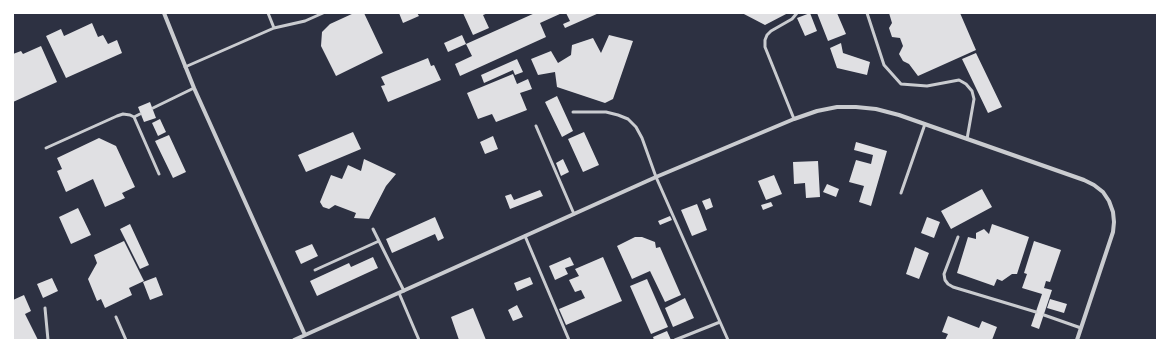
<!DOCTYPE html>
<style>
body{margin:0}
#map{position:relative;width:1170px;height:353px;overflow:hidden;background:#2d3142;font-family:Roboto,sans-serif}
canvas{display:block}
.frame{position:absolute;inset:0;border:14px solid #fff;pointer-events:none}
</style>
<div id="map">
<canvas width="1170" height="353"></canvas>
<div class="frame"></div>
</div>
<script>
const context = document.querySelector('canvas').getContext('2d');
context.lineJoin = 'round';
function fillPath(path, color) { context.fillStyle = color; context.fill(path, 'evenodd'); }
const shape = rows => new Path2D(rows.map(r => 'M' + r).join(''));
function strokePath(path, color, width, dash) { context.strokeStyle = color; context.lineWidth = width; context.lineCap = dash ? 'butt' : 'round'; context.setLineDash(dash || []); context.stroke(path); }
fillPath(shape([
 [354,13,364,13,383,53,336,76,321,46,322,32,330,24],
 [399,13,417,13,419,16,403,23],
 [463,13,488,13,483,15,489,28,473,35],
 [535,13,562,13,540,23,546,37,460,76,455,64,472,56,466,44],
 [566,13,599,13,565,28,563,24,570,21],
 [742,13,788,13,765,25],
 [810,13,817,31,805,36,797,18],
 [817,13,837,13,846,34,828,41],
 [889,13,960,13,976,50,918,76,909,64,903,61,899,54,903,46,900,38,892,37,889,28,892,23],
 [92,23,98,37,103,35,108,44,117,40,122,53,66,78,46,36,61,29,64,36],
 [462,35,466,44,448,52,444,43],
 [609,35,633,41,613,99,605,103,557,87,555,72,538,75,531,59,551,51,558,63,571,55,572,45,593,38,601,53],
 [841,43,843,53,870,62,867,75,837,68,830,48],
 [41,46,57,82,13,102,13,58,14,57,13,54,21,51,23,54],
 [976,53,1002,107,988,113,962,59],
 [428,58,431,66,434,65,441,80,388,102,381,86,385,85,381,77],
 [517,59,523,72,515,75,513,70,484,83,481,75],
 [513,74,517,84,528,79,532,89,520,93,527,110,496,122,492,114,478,119,467,93],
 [557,96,573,131,562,137,545,102],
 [150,102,156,118,144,122,138,107],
 [160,119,166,132,158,136,152,123],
 [353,132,361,149,306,172,298,155],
 [584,132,599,165,583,172,568,139],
 [169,135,186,172,173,178,155,141],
 [493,136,498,149,485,154,480,142],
 [99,138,116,146,135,187,122,193,125,198,105,207,93,179,66,192,57,171,62,169,57,158],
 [856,142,887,151,871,206,859,202,864,186,849,182,856,160,871,164,873,155,854,150],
 [364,159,396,174,386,186,369,219,354,218,356,213,335,205,329,209,323,207,320,202,331,175,342,179,348,165,361,171],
 [563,159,569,172,561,176,556,163],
 [818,161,820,197,806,198,805,183,794,184,793,162],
 [774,175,782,194,766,200,758,181],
 [827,184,839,189,836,197,823,192],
 [982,189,992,207,951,229,941,211],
 [540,190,543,196,510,209,505,196,511,194,514,200],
 [710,198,713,207,706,210,702,201],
 [771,202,773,206,763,210,761,205],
 [697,204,707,230,692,236,681,210],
 [78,208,91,235,71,244,59,217],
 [670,216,672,220,660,225,658,221],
 [435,217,444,238,438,241,435,234,392,253,386,239],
 [927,217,940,222,934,238,921,233],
 [130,224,149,265,140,269,120,229],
 [992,224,1029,237,1017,274,1012,274,1002,281,997,279,994,286,957,273,968,237,976,239,976,233,984,229,989,234],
 [635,237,642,237,655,242,656,248,660,247,681,295,665,302,650,271,632,279,617,246],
 [124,241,144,281,129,288,132,295,105,308,101,299,97,301,88,279,97,263,94,255],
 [1034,241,1061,250,1050,282,1046,281,1044,288,1052,290,1039,329,1031,326,1042,294,1022,288,1027,274,1024,273],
 [312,244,318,256,301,264,295,251],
 [915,247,929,253,919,279,906,274],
 [373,257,378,268,317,296,310,281,349,263,351,267],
 [570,257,574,265,565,268,568,274,555,280,549,266],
 [603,257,622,301,566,325,559,309,585,298,581,290,575,292,569,280,579,276,575,269],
 [156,277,163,295,150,300,143,282],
 [530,277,533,284,517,291,514,283],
 [52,278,58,291,43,298,37,284],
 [647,279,668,327,651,334,630,286],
 [24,295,31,311,25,314,38,340,13,340,13,300],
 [685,298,694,318,673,327,665,308],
 [1050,299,1067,304,1064,313,1047,308],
 [517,305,523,317,513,321,508,310],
 [473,308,486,340,459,340,451,317],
 [948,316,979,328,982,321,997,327,992,340,945,340,948,334,942,332],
 [667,331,671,340,654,340,653,337]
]), '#e0e0e3');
strokePath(shape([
 [268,13,274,28],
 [867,13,884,65,901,84,927,86,959,80,966,84,972,91,974,99,967,139],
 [185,67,274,28,305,21,323,13],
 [153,108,194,88],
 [573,112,606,112,618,115,628,119,636,127,642,138,656,177,728,340],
 [134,117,140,114],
 [794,119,765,47,765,40,767,35,771,31,792,19,797,13],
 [536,126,574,214],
 [46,148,117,116,123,114,130,115,134,117,159,174],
 [901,193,925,124],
 [373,229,404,291],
 [525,236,569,340],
 [958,237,944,274,945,280,948,284,953,287,1036,312],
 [315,270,379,241],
 [399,293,419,340],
 [45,308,48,340],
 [1044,315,1081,328],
 [116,317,126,340],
 [675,340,720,322]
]), '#caccd0', 3);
strokePath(shape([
 [164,13,194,88,305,335],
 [294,340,656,177,794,119,817,111,837,107,856,107,876,109,899,115,1084,180,1094,185,1103,192,1109,201,1113,212,1114,222,1113,232,1077,340]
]), '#caccd0', 4);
</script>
